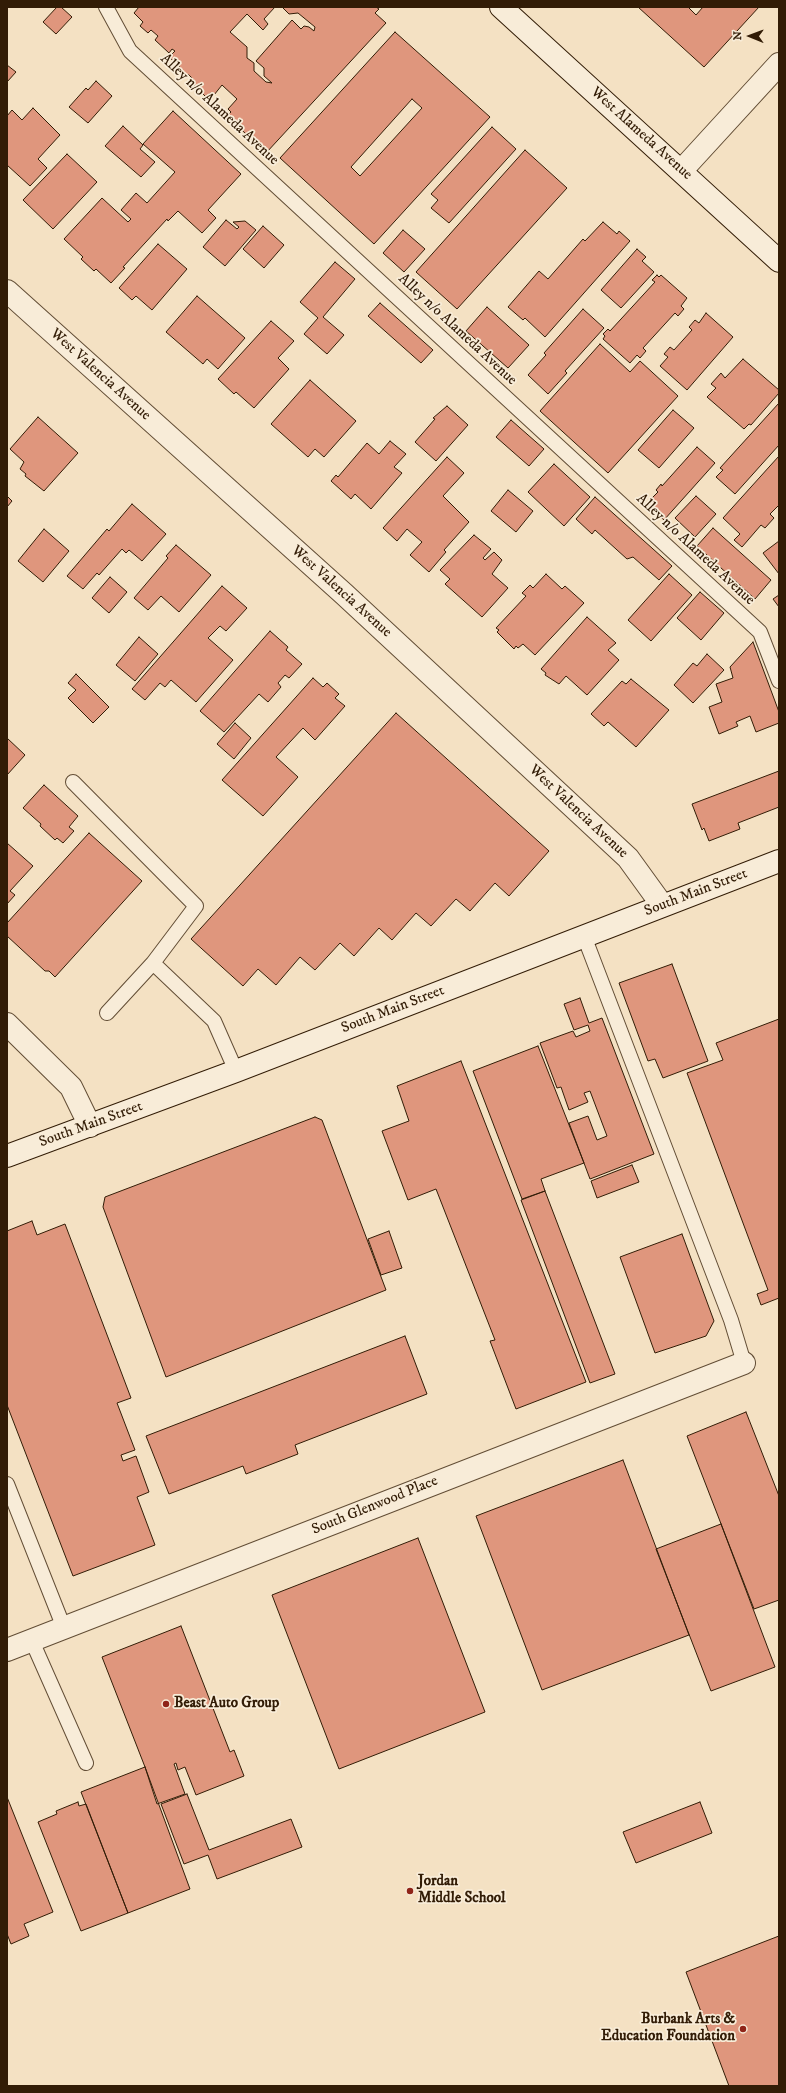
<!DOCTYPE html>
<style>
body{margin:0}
#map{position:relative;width:786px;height:2093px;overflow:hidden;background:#f4e1c3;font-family:"IM FELL DW Pica",serif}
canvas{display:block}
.frame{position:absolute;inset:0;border:8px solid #321c06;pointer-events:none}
.north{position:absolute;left:730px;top:16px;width:40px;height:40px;-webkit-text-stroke:3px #f8ecd8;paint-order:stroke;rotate:271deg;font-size:11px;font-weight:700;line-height:16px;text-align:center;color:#321c06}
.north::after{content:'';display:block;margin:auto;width:14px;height:18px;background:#321c06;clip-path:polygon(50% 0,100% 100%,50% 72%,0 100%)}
</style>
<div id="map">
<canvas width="786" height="2093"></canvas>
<div class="frame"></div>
<div class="north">N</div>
</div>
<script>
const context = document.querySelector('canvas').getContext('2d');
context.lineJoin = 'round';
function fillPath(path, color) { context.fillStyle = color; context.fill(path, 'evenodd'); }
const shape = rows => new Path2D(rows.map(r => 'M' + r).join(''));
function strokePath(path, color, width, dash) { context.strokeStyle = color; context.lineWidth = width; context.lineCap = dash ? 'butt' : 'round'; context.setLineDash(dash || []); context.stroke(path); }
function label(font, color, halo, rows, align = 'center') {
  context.font = font + ' "IM FELL DW Pica",serif'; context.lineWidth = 3.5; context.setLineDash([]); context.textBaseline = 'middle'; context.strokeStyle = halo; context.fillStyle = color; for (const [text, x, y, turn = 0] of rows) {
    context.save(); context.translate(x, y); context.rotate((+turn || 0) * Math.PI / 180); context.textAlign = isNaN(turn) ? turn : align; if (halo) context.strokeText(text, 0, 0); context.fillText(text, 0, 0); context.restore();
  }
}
const building = shape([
 [57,7,61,7,72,17,56,34,43,22,57,7],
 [139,7,275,7,264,19,268,24,263,30,247,14,230,32,247,47,247,58,254,63,254,71,266,82,272,83,264,76,264,68,256,61,292,20,301,29,304,26,309,27,314,31,315,27,298,13,289,14,282,7,376,7,379,9,375,13,386,23,266,153,227,116,231,112,228,109,237,99,222,85,214,95,210,93,206,97,193,84,195,81,188,74,185,77,177,70,180,67,169,57,175,51,172,49,169,53,155,40,158,36,151,30,148,33,140,26,143,22,134,13,139,7],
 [638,7,688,7,696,15,703,7,759,7,704,67,638,7],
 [395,32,490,117,374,244,280,158,395,32],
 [412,99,422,108,360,176,351,167,412,99],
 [7,65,16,72,7,82,7,65],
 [96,81,112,96,88,123,69,107,86,88,88,90,96,81],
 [33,108,60,135,38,159,47,168,30,186,7,165,7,116,12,110,22,120,33,108],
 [173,111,241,174,208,210,216,218,202,233,178,211,168,221,167,219,123,267,125,268,111,283,96,269,94,271,81,259,83,257,64,239,102,198,128,222,131,219,121,210,136,193,147,203,175,172,143,144,173,111],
 [123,126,143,145,140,149,155,162,141,177,105,146,123,126],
 [492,127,516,149,449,223,431,208,438,200,431,194,492,127],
 [525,150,567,188,457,309,416,272,525,150],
 [67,154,97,182,53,229,23,200,67,154],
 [226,220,237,229,239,227,233,222,245,221,256,230,225,266,203,247,226,220],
 [603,222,617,234,619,231,630,241,545,337,525,318,523,320,508,307,539,271,548,279,583,239,585,241,603,222],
 [263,226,284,245,264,268,243,249,263,226],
 [403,230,425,249,404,272,383,253,403,230],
 [158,244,187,269,152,310,136,296,132,300,119,288,158,244],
 [637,249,646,257,642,261,654,272,621,308,601,290,637,249],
 [335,262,355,279,323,317,344,335,327,354,304,334,318,318,300,302,335,262],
 [657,275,659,277,661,275,687,298,681,306,684,309,678,316,675,313,643,348,646,351,640,358,637,355,630,363,603,339,605,336,603,334,608,329,610,331,655,282,652,280,657,275],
 [197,296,245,338,218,369,207,359,203,364,166,332,197,296],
 [380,303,433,350,421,363,368,316,380,303],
 [487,307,529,345,508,368,466,331,487,307],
 [583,309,604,328,565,371,567,373,548,394,528,375,546,355,544,353,583,309],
 [706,313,733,337,687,390,660,366,668,357,664,354,670,347,674,350,692,330,689,327,695,320,699,323,706,313],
 [271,321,294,341,278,358,289,369,254,408,236,392,234,394,218,379,271,321],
 [600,344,630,372,640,361,678,396,608,473,540,411,600,344],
 [743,359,779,390,779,393,751,425,749,424,744,429,707,397,716,388,711,384,721,373,725,378,743,359],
 [310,380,356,421,324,457,315,449,308,457,271,424,310,380],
 [779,403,779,445,735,494,716,477,723,470,720,468,779,403],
 [447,406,468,425,436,461,415,442,435,419,433,418,447,406],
 [673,410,694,428,659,468,638,450,673,410],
 [38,417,78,453,44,491,25,476,26,474,20,469,24,462,10,449,38,417],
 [511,420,544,449,529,466,496,437,511,420],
 [390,441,406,454,394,467,402,473,371,509,355,494,351,499,331,481,336,475,338,477,367,443,379,454,390,441],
 [697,447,715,463,664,520,646,504,658,492,656,490,661,484,662,486,697,447],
 [779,456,779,505,770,514,774,518,765,528,761,525,742,547,734,540,740,534,723,518,779,456],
 [447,457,464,473,443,496,469,522,444,550,446,552,429,572,410,555,422,542,407,529,397,541,383,528,447,457],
 [554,464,590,497,564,526,528,492,554,464],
 [508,490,533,511,516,532,491,511,508,490],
 [7,496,12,501,7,507,7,496],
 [696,496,716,514,695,537,675,518,696,496],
 [595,497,672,566,659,580,633,557,627,559,595,530,592,534,576,519,595,497],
 [132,504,166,534,142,561,129,550,126,553,122,549,99,575,97,573,83,589,67,576,107,529,109,531,132,504],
 [713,528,771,580,755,599,697,546,713,528],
 [44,529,69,551,43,582,18,561,44,529],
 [474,535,491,549,483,558,485,560,494,552,502,560,492,574,508,588,482,617,445,584,450,579,440,570,474,535],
 [779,541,779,574,763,553,779,541],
 [176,545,211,575,179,612,161,596,148,610,134,598,168,558,166,556,176,545],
 [546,574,562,589,565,586,584,603,535,655,523,644,518,648,516,646,514,649,497,632,499,630,496,628,526,596,522,593,530,585,533,588,546,574],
 [669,574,692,595,651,641,628,620,669,574],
 [110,577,127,592,109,613,92,598,110,577],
 [222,586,247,608,226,631,220,626,208,638,233,660,196,702,171,680,165,687,160,683,145,700,132,689,222,586],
 [700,592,724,613,701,640,677,618,700,592],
 [779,595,779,607,773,599,779,595],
 [587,617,616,643,608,650,619,660,587,695,566,676,559,684,545,675,546,673,541,669,587,617],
 [270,631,288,647,286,650,302,664,289,678,285,675,278,683,281,687,268,702,259,694,224,732,200,711,270,631],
 [139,637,158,654,135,681,116,665,139,637],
 [753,642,779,712,779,723,756,732,750,716,736,722,738,726,719,734,709,707,722,702,716,684,733,678,730,667,753,642],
 [707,654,724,670,693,703,674,685,693,663,697,666,707,654],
 [76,674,109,707,93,723,68,698,76,690,68,683,76,674],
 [313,678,323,687,327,683,339,694,335,698,345,706,315,740,303,728,276,757,298,777,263,816,222,780,313,678],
 [631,679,669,710,636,747,608,722,604,726,591,714,622,681,626,684,631,679],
 [396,713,549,851,509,896,495,883,470,911,456,899,431,926,416,913,392,940,379,928,354,956,340,943,315,970,300,957,276,985,258,969,243,986,191,939,396,713],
 [235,723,251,738,234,759,217,744,235,723],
 [7,738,25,755,7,775,7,738],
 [779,771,779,807,738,823,740,829,709,841,704,828,702,830,692,804,779,771],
 [44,785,78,816,69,827,74,831,63,843,57,838,55,840,40,826,41,824,23,808,44,785],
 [89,833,142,881,55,977,49,971,45,971,7,936,7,923,89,833],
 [7,843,33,866,10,891,15,895,7,904,7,843],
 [672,964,708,1061,663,1078,655,1059,648,1061,619,983,672,964],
 [580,998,589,1023,602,1018,654,1154,590,1179,569,1123,588,1116,597,1140,607,1136,590,1091,584,1093,588,1102,569,1110,561,1087,557,1088,540,1043,573,1031,576,1037,590,1031,588,1025,574,1030,564,1004,580,998],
 [779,1019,779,1298,761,1305,757,1294,768,1290,687,1073,723,1060,716,1043,779,1019],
 [538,1046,584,1163,541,1179,545,1191,522,1199,473,1071,538,1046],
 [461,1061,586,1382,516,1409,490,1341,495,1340,436,1189,408,1200,382,1131,409,1121,397,1086,461,1061],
 [315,1117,322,1120,386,1290,166,1377,103,1207,105,1197,315,1117],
 [632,1165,639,1182,597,1198,591,1181,632,1165],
 [545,1191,615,1374,590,1383,521,1200,545,1191],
 [32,1221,37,1235,65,1224,131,1398,117,1403,135,1450,121,1455,123,1461,136,1456,149,1492,137,1497,155,1545,73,1576,7,1405,7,1231,32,1221],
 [389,1231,402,1268,381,1275,368,1239,389,1231],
 [682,1234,714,1321,706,1336,655,1353,620,1257,682,1234],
 [405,1336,427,1394,295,1445,298,1454,246,1474,243,1466,169,1494,146,1436,405,1336],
 [746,1412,779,1496,779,1600,754,1609,687,1436,746,1412],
 [623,1460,689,1635,542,1690,476,1516,623,1460],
 [721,1524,775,1667,711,1691,656,1549,721,1524],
 [418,1538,485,1712,339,1769,272,1595,418,1538],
 [181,1626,230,1752,234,1750,244,1776,196,1795,185,1767,178,1770,176,1763,174,1764,185,1794,157,1804,145,1767,102,1657,181,1626],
 [145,1767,190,1889,128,1913,81,1792,145,1767],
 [187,1794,209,1850,291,1819,302,1847,217,1879,208,1855,184,1864,161,1804,187,1794],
 [7,1797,53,1912,24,1924,29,1936,11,1944,7,1934,7,1797],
 [78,1802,79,1806,86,1804,128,1913,81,1931,38,1822,57,1814,56,1811,78,1802],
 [700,1802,712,1833,636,1863,623,1832,700,1802],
 [779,1936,779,2086,729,2086,686,1972,779,1936]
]);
fillPath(building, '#df967d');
strokePath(building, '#321c06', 1);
const lane = shape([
 [106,7,130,51,760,632,779,681],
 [73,782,196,906,153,963,214,1021,236,1071],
 [584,936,731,1320,744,1363],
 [107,1013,153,963],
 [7,1484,64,1628],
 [32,1641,86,1763]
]);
const street = shape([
 [682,170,779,64],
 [7,291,344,594,628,858,662,905],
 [7,1024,71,1087,90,1126],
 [7,1650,744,1363]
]);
const secondary = shape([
 [501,7,779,261],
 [7,1156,236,1071,779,861]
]);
strokePath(lane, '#624d35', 16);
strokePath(street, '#624d35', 24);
strokePath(secondary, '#321c06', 24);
strokePath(lane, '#f8ecd8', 14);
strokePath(street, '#f8ecd8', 22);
strokePath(secondary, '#f8ecd8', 22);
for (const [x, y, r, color] of [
 [166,1704,4,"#8f2418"],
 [410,1891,4,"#8f2418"],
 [743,2029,4,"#8f2418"]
]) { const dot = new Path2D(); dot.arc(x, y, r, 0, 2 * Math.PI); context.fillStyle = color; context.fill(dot); strokePath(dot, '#f8ecd8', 1.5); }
label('15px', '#321c06', '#f8ecd8', [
 ["Alley n/o Alameda Avenue",219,110,43],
 ["West Alameda Avenue",641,134,42],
 ["Alley n/o Alameda Avenue",457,330,43],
 ["West Valencia Avenue",100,375,42],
 ["Alley n/o Alameda Avenue",695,550,43],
 ["West Valencia Avenue",341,592,42],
 ["West Valencia Avenue",578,812,43],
 ["South Main Street",696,893,-21],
 ["South Main Street",393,1010,-21],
 ["South Main Street",91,1125,-20],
 ["South Glenwood Place",375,1506,-22]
]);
label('bold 15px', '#321c06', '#f8ecd8', [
 ["Beast Auto Group",174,1704],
 ["Jordan",418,1882],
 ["Middle School",418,1899],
 ["Burbank Arts &",735,2020,"right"],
 ["Education Foundation",735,2037,"right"]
], 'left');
</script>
